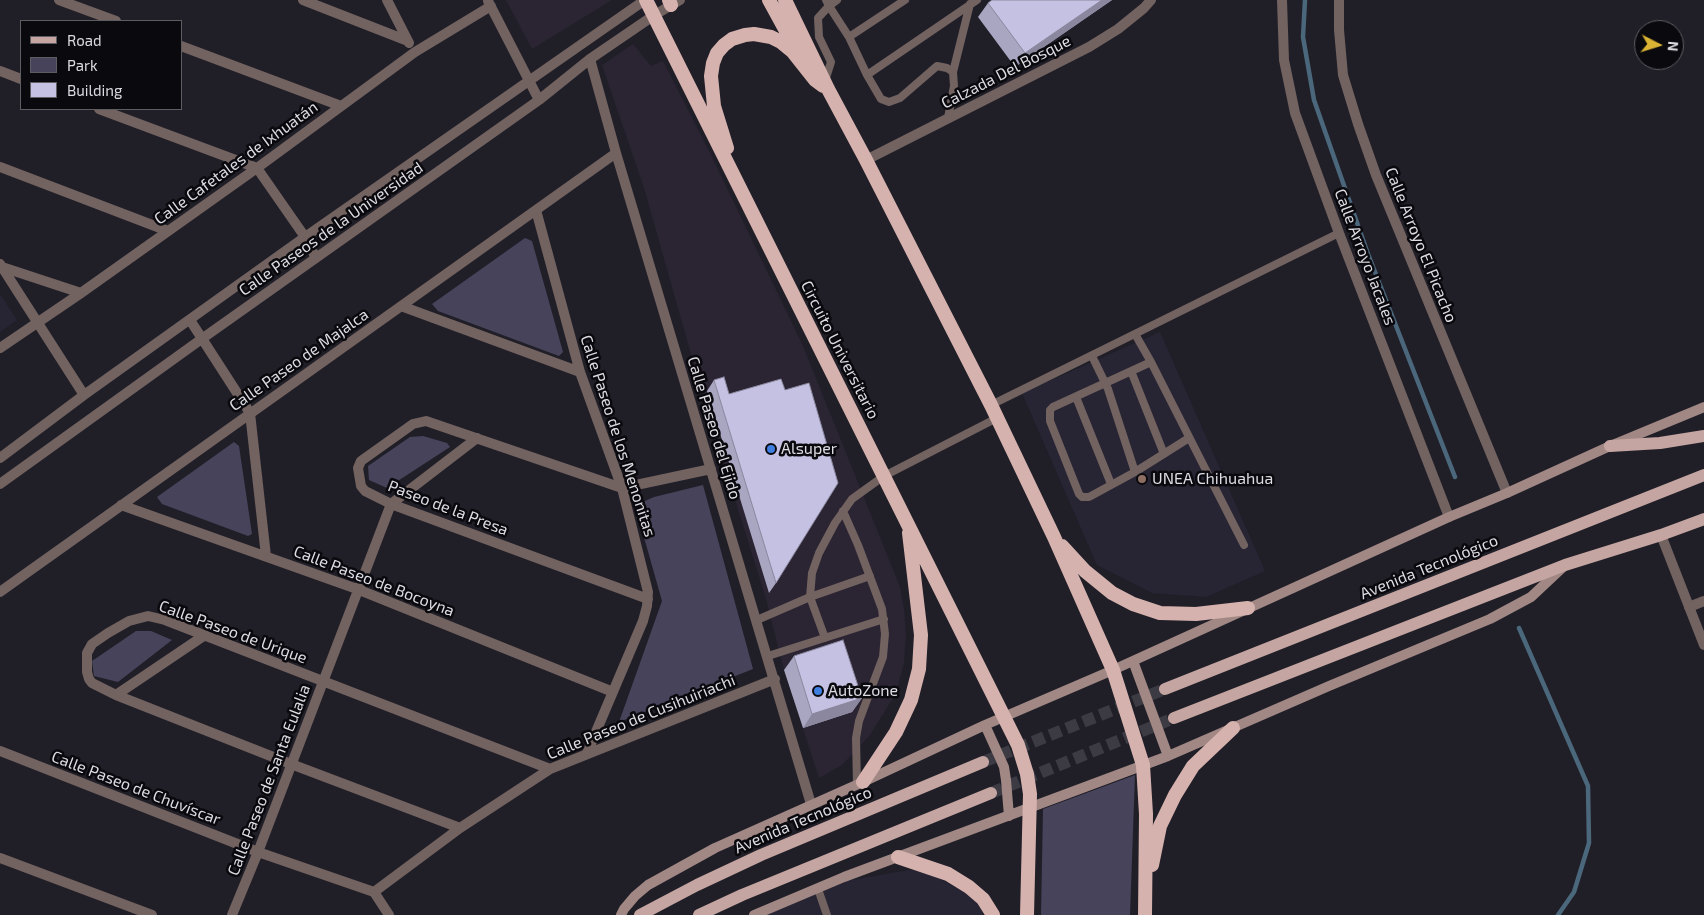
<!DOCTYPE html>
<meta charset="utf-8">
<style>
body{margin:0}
#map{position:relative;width:1704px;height:915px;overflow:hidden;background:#201f28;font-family:"Exo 2",sans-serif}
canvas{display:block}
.legend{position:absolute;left:20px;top:20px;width:162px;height:90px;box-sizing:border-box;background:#0a090d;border:1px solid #5e5d62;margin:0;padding:6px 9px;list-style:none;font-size:15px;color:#dddce2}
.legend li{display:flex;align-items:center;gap:10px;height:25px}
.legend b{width:25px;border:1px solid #5e5d62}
.north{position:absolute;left:1634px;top:20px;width:50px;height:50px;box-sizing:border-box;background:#0a090d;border:1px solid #5e5d62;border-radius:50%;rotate:95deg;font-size:14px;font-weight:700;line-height:20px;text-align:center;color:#dddce2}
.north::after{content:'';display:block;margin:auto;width:18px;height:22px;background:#dab334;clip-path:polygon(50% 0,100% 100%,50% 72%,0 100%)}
</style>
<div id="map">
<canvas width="1704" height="915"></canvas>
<ul class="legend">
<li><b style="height:6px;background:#c5a5a1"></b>Road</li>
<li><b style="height:14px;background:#47435a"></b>Park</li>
<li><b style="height:14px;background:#c5c1e2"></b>Building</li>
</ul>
<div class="north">N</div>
</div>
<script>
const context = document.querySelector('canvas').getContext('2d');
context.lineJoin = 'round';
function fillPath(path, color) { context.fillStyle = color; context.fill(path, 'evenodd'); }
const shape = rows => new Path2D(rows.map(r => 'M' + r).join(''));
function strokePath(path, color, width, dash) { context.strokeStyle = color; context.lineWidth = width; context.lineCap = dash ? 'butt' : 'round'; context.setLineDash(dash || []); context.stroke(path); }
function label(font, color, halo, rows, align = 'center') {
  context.font = font + ' "Exo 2",sans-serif'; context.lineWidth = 5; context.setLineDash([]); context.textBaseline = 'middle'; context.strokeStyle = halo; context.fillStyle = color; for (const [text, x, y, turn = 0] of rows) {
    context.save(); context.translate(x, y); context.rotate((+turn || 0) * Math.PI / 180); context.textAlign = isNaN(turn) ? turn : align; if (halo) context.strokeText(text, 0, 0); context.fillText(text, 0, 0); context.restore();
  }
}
fillPath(shape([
 [506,0,612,0,532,49],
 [633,44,651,66,663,61,710,153,803,346,900,587,904,609,906,633,904,663,896,693,870,735,842,765,819,778,784,670,766,599,702,393,644,188,602,65]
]), '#2b2433');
fillPath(shape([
 [0,294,17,320,0,332],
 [1160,332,1265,571,1206,597,1152,593,1097,565,1022,393],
 [921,868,979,901,983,915,763,915,845,881]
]), '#272433');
fillPath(shape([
 [525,238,532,241,563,352,559,356,438,311,432,304],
 [423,436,447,443,450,447,387,488,369,480,368,466,410,437],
 [234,442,239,446,252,534,248,536,162,504,157,497],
 [703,485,753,669,619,722,662,601,636,509,638,504,654,497],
 [136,631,151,631,172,640,118,682,94,676,92,661],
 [1135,775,1130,915,1041,915,1043,809]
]), '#47435a');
strokePath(shape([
 [1305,0,1303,37,1314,100,1368,254,1455,477],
 [1519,628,1588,786,1589,843,1574,892,1558,915]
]), '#4b677b', 4.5);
strokePath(shape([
 [983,762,1165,689],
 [991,793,1174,718]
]), '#3c3b44', 12, [12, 6]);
strokePath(shape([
 [826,0,829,6,837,0],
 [849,37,905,0],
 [953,72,970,4],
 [867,75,977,0],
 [825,81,831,62,819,37,818,18,829,6,849,37,867,75,881,99,889,102,900,98,937,66,947,68,953,72,954,86,948,118],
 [1135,334,1151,362,1244,545],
 [1092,356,1108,389,1135,472],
 [1151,362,1053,407,1050,410,1050,421,1079,494,1082,497,1089,497,1135,472,1189,438],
 [1131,371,1164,454],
 [1076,397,1111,484],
 [991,405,1339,233],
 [843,511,858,545,882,609,885,634,883,657,859,721,856,738,857,785],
 [757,620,810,597,812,573,819,553,835,523,852,499,884,476,997,418],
 [825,638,810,597,870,576],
 [768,656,884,619],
 [818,889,827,915]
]), '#726260', 8);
strokePath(shape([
 [59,0,116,21],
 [303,0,408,41],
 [387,0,409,43],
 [1282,0,1284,60,1295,113,1339,233,1449,517],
 [1339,0,1339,30,1343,75,1358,124,1376,175,1507,493],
 [488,1,539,100],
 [181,46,341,106],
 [590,59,616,153,811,804],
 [0,71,21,79],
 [99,109,257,168,305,237,316,258],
 [866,160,1089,47,1118,29,1144,8,1151,0],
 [0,167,168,231],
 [536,210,580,372,622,488,648,592,647,606,643,621,587,753],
 [0,264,84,395],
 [2,267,81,293],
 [401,306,580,372],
 [190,320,250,413,266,556],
 [0,348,81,293,257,168,415,52,491,6],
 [0,458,84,395,305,237,645,0],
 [0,484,203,338,539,100,590,59,653,16,680,0],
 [121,505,357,589,613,692],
 [0,592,616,153],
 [648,599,391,504,365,491,361,486,358,468,361,461,413,424,426,421,622,488,711,469],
 [1689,607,1704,601],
 [116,695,205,635],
 [0,751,258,852,374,892],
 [460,828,291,764,116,695,92,683,89,679,87,672,87,653,92,644,108,633,129,621,148,616,165,620,550,769],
 [0,858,152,915],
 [374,892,460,828,550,769,775,679],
 [374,892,389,915],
 [232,915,258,852,391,504,477,438]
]), '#726260', 10);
strokePath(shape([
 [1661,535,1704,645]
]), '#726260', 10);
strokePath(shape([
 [1133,661,1168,756],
 [985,725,1004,767,1006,780,1009,816],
 [621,915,624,909,635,896,648,885,715,848,863,782,985,725,1113,670,1449,517,1507,493,1610,446,1704,407],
 [754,915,844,877,1168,756,1329,686,1490,619,1531,597,1563,567]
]), '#a18885', 10);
strokePath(shape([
 [1610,446,1660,443,1704,436],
 [1165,689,1704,475],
 [1174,718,1565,565,1661,535,1704,519],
 [640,915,697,885,761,855,983,762],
 [699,915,742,895,991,793]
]), '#c5a5a1', 12);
strokePath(shape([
 [646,0,1018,745,1027,774,1030,794,1027,915],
 [669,0,671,5],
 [769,0,798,53],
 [785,0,828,89,866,160,991,405,1054,537,1113,670,1143,765,1146,814,1145,915],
 [727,148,714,106,711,76,713,63,717,53,724,45,732,39,745,35,754,34,771,37,781,42,792,51,815,80,823,86],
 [1062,546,1085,571,1112,593,1133,604,1160,613,1196,614,1248,608],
 [863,782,896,732,911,700,919,669,921,635,909,533],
 [898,857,948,874,969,887,983,899,993,915],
 [1152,865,1160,826,1175,795,1193,766,1233,728]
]), '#d6b2ae', 14);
fillPath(shape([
 [1112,0,1015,67,978,17,988,3],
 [714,380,729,394,776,583,769,593,707,391],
 [794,656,862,698,852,712,803,728,784,670]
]), '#a9a6c2');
fillPath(shape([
 [1102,0,1112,0,1015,67,1025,53],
 [862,698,852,712,803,728,812,714]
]), '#8a879e');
const building = shape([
 [992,0,1102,0,1025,53,988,3,992,0],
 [724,377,729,394,781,379,785,390,809,383,838,483,776,583,714,380,724,377],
 [843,640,862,698,812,714,794,656,843,640]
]);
fillPath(building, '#c5c1e2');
strokePath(building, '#8a879e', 1);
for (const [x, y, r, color] of [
 [771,449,5,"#3f7fe0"],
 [1142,479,5,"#8d6e63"],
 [818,691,5,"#3f7fe0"]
]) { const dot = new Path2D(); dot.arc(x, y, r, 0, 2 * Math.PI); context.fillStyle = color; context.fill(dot); strokePath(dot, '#0a090d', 2); }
label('16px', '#dddce2', '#0a090d', [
 ["Calzada Del Bosque",1006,72,-27],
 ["Calle Cafetales de Ixhuatán",236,163,-36],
 ["Calle Paseos de la Universidad",331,229,-35],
 ["Calle Arroyo El Picacho",1421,245,68],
 ["Calle Arroyo Jacales",1365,257,69],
 ["Circuito Universitario",840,350,63],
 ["Calle Paseo de Majalca",299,360,-35],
 ["Calle Paseo del Ejido",714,428,73],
 ["Calle Paseo de los Menonitas",618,436,72],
 ["Paseo de la Presa",448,508,21],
 ["Avenida Tecnológico",1429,567,-22],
 ["Calle Paseo de Bocoyna",374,581,21],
 ["Calle Paseo de Urique",233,632,20],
 ["Calle Paseo de Cusihuiriachi",641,717,-22],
 ["Calle Paseo de Santa Eulalia",269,780,-69],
 ["Calle Paseo de Chuvíscar",136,788,21],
 ["Avenida Tecnológico",803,820,-23]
]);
label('16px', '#dddce2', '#0a090d', [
 ["Alsuper",781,449],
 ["UNEA Chihuahua",1152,479],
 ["AutoZone",828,691]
], 'left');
</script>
